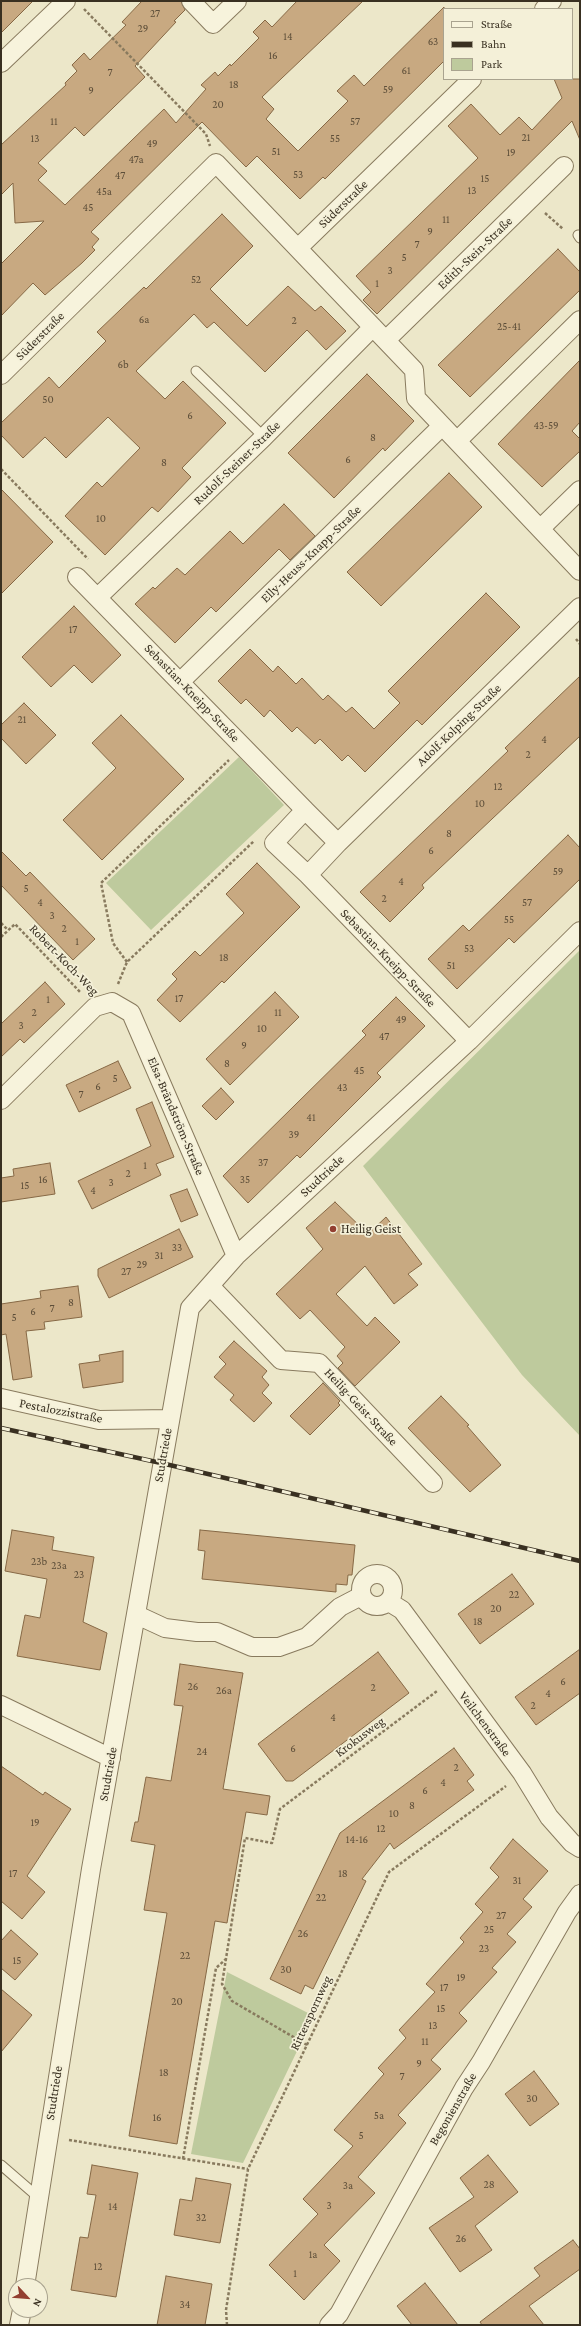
<!DOCTYPE html>
<meta charset="utf-8">
<style>
body{margin:0}
#map{position:relative;width:581px;height:2326px;overflow:hidden;background:#ece7c9;font-family:"Crimson Pro",serif}
canvas{display:block}
.frame{position:absolute;inset:0;border:2px solid #393021;pointer-events:none}
.legend{position:absolute;left:443px;top:8px;width:130px;height:72px;box-sizing:border-box;background:#f4f0d8;border:1px solid #a9a38f;margin:0;padding:5px 7px;list-style:none;font-size:12px;color:#393021}
.legend li{display:flex;align-items:center;gap:8px;height:20px}
.legend b{width:20px;border:1px solid #a9a38f}
.north{position:absolute;left:8px;top:2278px;width:40px;height:40px;box-sizing:border-box;background:#f4f0d8;border:1px solid #a9a38f;border-radius:50%;rotate:116deg;font-size:11px;font-weight:700;line-height:16px;text-align:center;color:#393021}
.north::after{content:'';display:block;margin:auto;width:14px;height:18px;background:#933f31;clip-path:polygon(50% 0,100% 100%,50% 72%,0 100%)}
</style>
<div id="map">
<canvas width="581" height="2326"></canvas>
<div class="frame"></div>
<ul class="legend">
<li><b style="height:5px;background:#f7f3dc"></b>Straße</li>
<li><b style="height:5px;background:#393021"></b>Bahn</li>
<li><b style="height:11px;background:#beca9d"></b>Park</li>
</ul>
<div class="north">N</div>
</div>
<script>
const context = document.querySelector('canvas').getContext('2d');
context.lineJoin = 'round';
function fillPath(path, color) { context.fillStyle = color; context.fill(path, 'evenodd'); }
const shape = rows => new Path2D(rows.map(r => 'M' + r).join(''));
function strokePath(path, color, width, dash) { context.strokeStyle = color; context.lineWidth = width; context.lineCap = dash ? 'butt' : 'round'; context.setLineDash(dash || []); context.stroke(path); }
function label(font, color, halo, rows, align = 'center') {
  context.font = font + ' "Crimson Pro",serif'; context.lineWidth = 3.5; context.setLineDash([]); context.textBaseline = 'middle'; context.strokeStyle = halo; context.fillStyle = color; for (const [text, x, y, turn = 0] of rows) {
    context.save(); context.translate(x, y); context.rotate((+turn || 0) * Math.PI / 180); context.textAlign = isNaN(turn) ? turn : align; if (halo) context.strokeText(text, 0, 0); context.fillText(text, 0, 0); context.restore();
  }
}
fillPath(shape([
 [239,757,284,805,151,930,106,883],
 [580,950,580,1436,522,1375,363,1166],
 [227,1972,314,2016,243,2163,191,2154]
]), '#beca9d');
const building = shape([
 [1,1,33,1,1,33,1,1],
 [142,1,181,1,185,10,174,21,176,22,135,66,145,77,84,136,75,127,38,163,47,171,38,180,65,205,164,109,176,123,206,89,201,85,215,72,218,76,230,64,231,66,259,38,253,32,265,20,272,27,297,1,363,1,262,97,274,109,266,119,298,151,348,101,337,91,354,75,364,86,444,7,444,61,325,179,323,177,300,199,257,156,246,167,202,122,91,232,99,239,92,247,95,250,82,263,45,295,33,283,1,316,1,264,44,221,15,223,13,183,1,195,1,145,66,85,65,83,77,71,72,65,84,53,90,60,126,25,122,22,142,1],
 [554,79,580,79,580,140,572,121,377,314,363,300,371,292,356,276,478,158,448,126,471,104,500,135,519,117,532,130,562,98,554,79],
 [222,214,253,246,210,289,247,326,288,286,315,311,321,306,346,331,326,350,307,330,265,372,214,322,207,328,194,314,136,371,165,399,183,381,226,423,182,468,191,477,158,512,152,507,105,555,65,516,97,482,102,487,140,448,108,417,66,458,45,437,23,458,1,435,1,423,49,377,59,388,106,341,97,332,144,287,146,289,222,214],
 [558,249,580,272,580,290,470,397,438,365,558,249],
 [580,360,580,422,572,431,580,439,580,451,542,487,498,444,580,360],
 [367,374,414,421,385,451,383,448,334,498,288,453,367,374],
 [449,473,482,507,381,606,347,572,449,473],
 [1,489,53,542,1,594,1,489],
 [284,504,315,536,290,560,279,549,216,612,211,607,175,643,135,604,153,587,155,589,177,568,185,575,230,531,243,544,284,504],
 [486,593,520,627,422,725,417,720,365,772,348,755,342,761,320,739,315,744,297,727,292,732,270,710,264,717,246,699,241,704,218,681,250,649,273,672,278,666,296,684,302,678,323,700,328,695,346,712,352,707,374,729,400,703,388,691,486,593],
 [74,606,121,655,92,683,74,665,51,687,22,657,74,606],
 [580,676,580,736,422,885,424,888,390,922,360,892,508,751,505,748,580,676],
 [24,703,56,735,26,764,1,738,1,725,24,703],
 [121,715,184,779,102,860,63,820,116,768,92,743,121,715],
 [568,835,580,848,580,879,514,943,509,938,457,989,428,959,463,925,469,931,568,835],
 [1,851,26,876,30,872,95,939,73,960,1,885,1,851],
 [257,863,300,907,224,983,222,981,180,1022,157,1000,177,979,172,974,195,951,200,956,244,913,226,894,257,863],
 [45,982,65,1004,24,1043,20,1039,1,1057,1,1024,45,982],
 [275,992,299,1017,230,1085,206,1059,275,992],
 [396,997,425,1026,377,1073,381,1077,300,1158,297,1155,248,1203,223,1176,366,1035,362,1031,396,997],
 [118,1061,131,1088,79,1112,66,1085,118,1061],
 [221,1088,234,1102,216,1120,202,1106,221,1088],
 [152,1102,174,1157,156,1164,161,1175,92,1209,78,1181,151,1146,136,1109,152,1102],
 [50,1163,55,1194,1,1202,1,1178,14,1176,13,1169,50,1163],
 [187,1189,198,1215,181,1222,170,1195,187,1189],
 [335,1202,368,1234,386,1217,422,1264,408,1274,418,1285,394,1304,365,1266,336,1294,367,1326,375,1317,400,1342,355,1386,338,1368,343,1363,337,1356,345,1347,310,1310,300,1319,276,1294,323,1249,306,1228,335,1202],
 [179,1229,193,1257,109,1298,98,1276,98,1269,179,1229],
 [78,1286,82,1317,44,1322,45,1329,26,1331,32,1377,13,1380,6,1334,1,1335,1,1304,41,1298,40,1291,78,1286],
 [234,1341,267,1371,262,1377,269,1385,262,1393,272,1403,254,1422,230,1400,234,1395,214,1377,226,1364,219,1357,234,1341],
 [123,1351,123,1382,83,1388,79,1364,100,1361,99,1355,123,1351],
 [323,1383,340,1401,338,1403,340,1405,310,1435,290,1416,323,1383],
 [441,1396,469,1425,467,1426,501,1465,470,1492,408,1428,441,1396],
 [12,1530,54,1537,52,1550,94,1557,83,1622,107,1633,100,1670,17,1656,25,1615,40,1618,47,1579,5,1571,12,1530],
 [200,1530,355,1545,352,1575,348,1575,347,1585,336,1584,336,1592,202,1579,205,1551,198,1550,200,1530],
 [512,1574,534,1604,480,1644,458,1614,512,1574],
 [580,1649,580,1693,536,1725,515,1697,580,1649],
 [378,1652,409,1693,293,1781,286,1781,258,1744,378,1652],
 [180,1664,243,1673,223,1789,270,1796,267,1815,246,1812,227,1923,215,1921,177,2144,129,2136,167,1913,144,1910,155,1845,131,1841,135,1822,138,1822,146,1777,171,1781,183,1706,174,1705,180,1664],
 [454,1748,474,1775,467,1781,474,1790,394,1849,390,1843,362,1879,366,1881,313,1989,305,1985,301,1994,270,1979,340,1833,454,1748],
 [1,1766,43,1795,45,1792,71,1809,27,1876,45,1892,22,1919,1,1901,1,1766],
 [513,1839,548,1871,523,1899,532,1907,507,1934,516,1942,492,1968,497,1972,459,2013,467,2021,431,2060,441,2069,398,2115,406,2123,358,2177,375,2193,324,2245,340,2261,304,2300,269,2265,318,2214,303,2199,353,2146,334,2130,384,2074,378,2068,406,2038,399,2030,435,1992,426,1984,464,1942,460,1938,483,1912,475,1904,499,1877,490,1868,513,1839],
 [11,1930,38,1954,15,1980,1,1968,1,1941,11,1930],
 [1,1989,32,2015,1,2052,1,1989],
 [534,2071,559,2104,530,2126,505,2094,534,2071],
 [488,2155,518,2192,475,2226,492,2250,460,2272,429,2228,474,2197,460,2178,488,2155],
 [92,2165,138,2173,116,2297,71,2290,80,2237,88,2238,96,2195,87,2194,92,2165],
 [196,2178,231,2184,220,2243,174,2235,180,2199,192,2201,196,2178],
 [573,2240,580,2249,580,2269,529,2306,544,2325,482,2325,480,2322,540,2276,534,2268,573,2240],
 [166,2276,212,2284,205,2325,157,2325,166,2276],
 [425,2283,458,2325,412,2325,397,2306,425,2283]
]);
fillPath(building, '#c8a981');
strokePath(building, '#866845', 1);
const lane = shape([
 [578,235,580,238],
 [196,371,264,437],
 [1,2165,38,2197]
]);
const street = shape([
 [191,1,213,24,237,1],
 [544,9,552,1],
 [1,63,66,1],
 [298,248,472,79],
 [386,340,564,166],
 [1,375,216,163,414,370,416,398,580,571],
 [457,441,580,320],
 [540,529,580,490],
 [77,577,305,810,274,843,308,875,338,843,305,810],
 [98,597,264,437,373,327],
 [180,682,442,426],
 [338,843,580,607],
 [308,875,469,1041],
 [1,1100,95,1007,112,1002,131,1013,236,1256],
 [210,1286,281,1360,319,1363,433,1483],
 [1,1398,99,1420,170,1419],
 '361 1590a16 16 0 1 1 32 0a16 16 0 1 1-32 0Z',
 [389,1602,402,1610,522,1773,549,1817,572,1843,580,1848],
 [137,1615,165,1628,197,1632,217,1632,252,1647,279,1647,307,1637,340,1607,361,1596],
 [1,1705,111,1758],
 [25,2286,91,1869,190,1308,236,1256,469,1041,580,931],
 [19,2325,22,2310],
 [329,2325,339,2314,464,2088,481,2062,567,1912,580,1894]
]);
strokePath(lane, '#887a5e', 11);
strokePath(street, '#887a5e', 20);
strokePath(shape([
 [84,9,206,134,210,146],
 [545,213,563,229],
 [1,469,88,559],
 [576,639,580,644],
 [1,923,8,930],
 [1,937,15,924,81,993],
 [127,962,113,943,101,883,229,760],
 [118,984,127,962,254,841],
 [307,2045,232,2001,222,1984,245,1838,272,1843,280,1809,437,1691],
 [69,2140,248,2169],
 [183,2159,216,1968,226,1959],
 [227,2325,226,2310,248,2169,389,1872,506,1786]
]), '#887a5e', 2.5, [3, 2]);
strokePath(lane, '#f7f3dc', 9);
strokePath(street, '#f7f3dc', 18);
const rail = shape([
 [1,1428,161,1463,580,1561]
]);
strokePath(rail, '#393021', 4.5);
strokePath(rail, '#f4f0d8', 3, [9]);
for (const [x, y, r, color] of [
 [333,1229,4,"#933f31"]
]) { const dot = new Path2D(); dot.arc(x, y, r, 0, 2 * Math.PI); context.fillStyle = color; context.fill(dot); strokePath(dot, '#f4f0d8', 1.5); }
label('11px', '#5d4e39', null, [
 ["27",155,14],
 ["29",143,29],
 ["14",288,37],
 ["63",433,42],
 ["16",273,56],
 ["61",406,71],
 ["7",110,73],
 ["18",234,85],
 ["59",388,90],
 ["9",91,91],
 ["20",218,105],
 ["11",54,122],
 ["57",355,122],
 ["21",526,138],
 ["13",35,139],
 ["55",335,139],
 ["49",152,144],
 ["51",276,152],
 ["19",511,153],
 ["47a",136,160],
 ["53",298,175],
 ["47",120,176],
 ["15",485,179],
 ["13",472,191],
 ["45a",104,192],
 ["45",88,208],
 ["11",446,220],
 ["9",430,232],
 ["7",417,245],
 ["5",404,258],
 ["3",390,271],
 ["52",196,280],
 ["1",377,284],
 ["6a",144,320],
 ["2",294,321],
 ["25-41",509,327],
 ["6b",123,365],
 ["50",48,400],
 ["6",190,416],
 ["43-59",546,426],
 ["8",373,438],
 ["6",348,460],
 ["8",164,463],
 ["10",101,519],
 ["17",73,630],
 ["21",22,720],
 ["4",544,740],
 ["2",528,755],
 ["12",498,787],
 ["10",480,804],
 ["8",449,834],
 ["6",431,851],
 ["59",558,872],
 ["4",401,882],
 ["5",26,889],
 ["2",384,899],
 ["4",40,903],
 ["57",527,903],
 ["3",52,916],
 ["55",509,920],
 ["2",64,929],
 ["1",77,942],
 ["53",469,949],
 ["18",224,958],
 ["51",451,966],
 ["17",179,999],
 ["1",48,1000],
 ["2",34,1013],
 ["11",278,1013],
 ["49",401,1020],
 ["3",21,1026],
 ["10",262,1029],
 ["47",384,1037],
 ["9",244,1046],
 ["8",227,1064],
 ["45",359,1071],
 ["5",115,1079],
 ["6",98,1087],
 ["43",342,1088],
 ["7",81,1095],
 ["41",311,1118],
 ["39",294,1135],
 ["37",263,1163],
 ["1",145,1166],
 ["2",128,1174],
 ["16",43,1180],
 ["35",245,1180],
 ["3",111,1183],
 ["15",25,1186],
 ["4",93,1191],
 ["33",177,1248],
 ["31",159,1256],
 ["29",142,1265],
 ["27",126,1272],
 ["8",71,1303],
 ["7",52,1309],
 ["6",33,1312],
 ["5",14,1318],
 ["23b",39,1562],
 ["23a",59,1566],
 ["23",79,1575],
 ["22",514,1595],
 ["20",496,1609],
 ["18",478,1622],
 ["6",563,1682],
 ["26",193,1687],
 ["2",373,1688],
 ["26a",224,1691],
 ["4",548,1694],
 ["2",533,1706],
 ["4",333,1718],
 ["6",293,1749],
 ["24",202,1752],
 ["2",456,1768],
 ["4",443,1783],
 ["6",425,1791],
 ["8",412,1806],
 ["10",394,1814],
 ["19",35,1823],
 ["12",381,1829],
 ["14-16",357,1840],
 ["17",13,1874],
 ["18",343,1874],
 ["31",517,1881],
 ["22",321,1898],
 ["27",501,1916],
 ["25",489,1930],
 ["26",303,1934],
 ["23",484,1949],
 ["22",185,1956],
 ["15",17,1961],
 ["30",286,1970],
 ["19",461,1978],
 ["17",444,1988],
 ["20",177,2002],
 ["15",441,2009],
 ["13",433,2026],
 ["11",425,2042],
 ["9",419,2064],
 ["18",164,2073],
 ["7",402,2077],
 ["30",532,2099],
 ["5a",379,2116],
 ["16",157,2118],
 ["5",361,2136],
 ["28",489,2185],
 ["3a",348,2186],
 ["3",329,2206],
 ["14",113,2207],
 ["32",201,2218],
 ["26",461,2239],
 ["1a",313,2255],
 ["12",98,2267],
 ["1",295,2274],
 ["34",185,2305]
]);
label('13px', '#393021', '#f4f0d8', [
 ["Süderstraße",343,204,-44],
 ["Edith-Stein-Straße",475,253,-44],
 ["Süderstraße",40,336,-45],
 ["Rudolf-Steiner-Straße",237,463,-44],
 ["Elly-Heuss-Knapp-Straße",311,554,-44],
 ["Sebastian-Kneipp-Straße",192,693,46],
 ["Adolf-Kolping-Straße",459,725,-44],
 ["Sebastian-Kneipp-Straße",388,958,46],
 ["Robert-Koch-Weg",64,960,46],
 ["Elsa-Brändström-Straße",176,1116,67],
 ["Studtriede",322,1176,-43],
 ["Heilig-Geist-Straße",361,1407,47],
 ["Pestalozzistraße",61,1411,11],
 ["Studtriede",163,1455,-80],
 ["Veilchenstraße",485,1724,53],
 ["Krokusweg",360,1737,-37],
 ["Studtriede",108,1774,-80],
 ["Ritterspornweg",311,2013,-65],
 ["Studtriede",54,2093,-81],
 ["Begonienstraße",453,2109,-60]
]);
label('13px', '#393021', '#f4f0d8', [
 ["Heilig Geist",341,1229]
], 'left');
</script>
